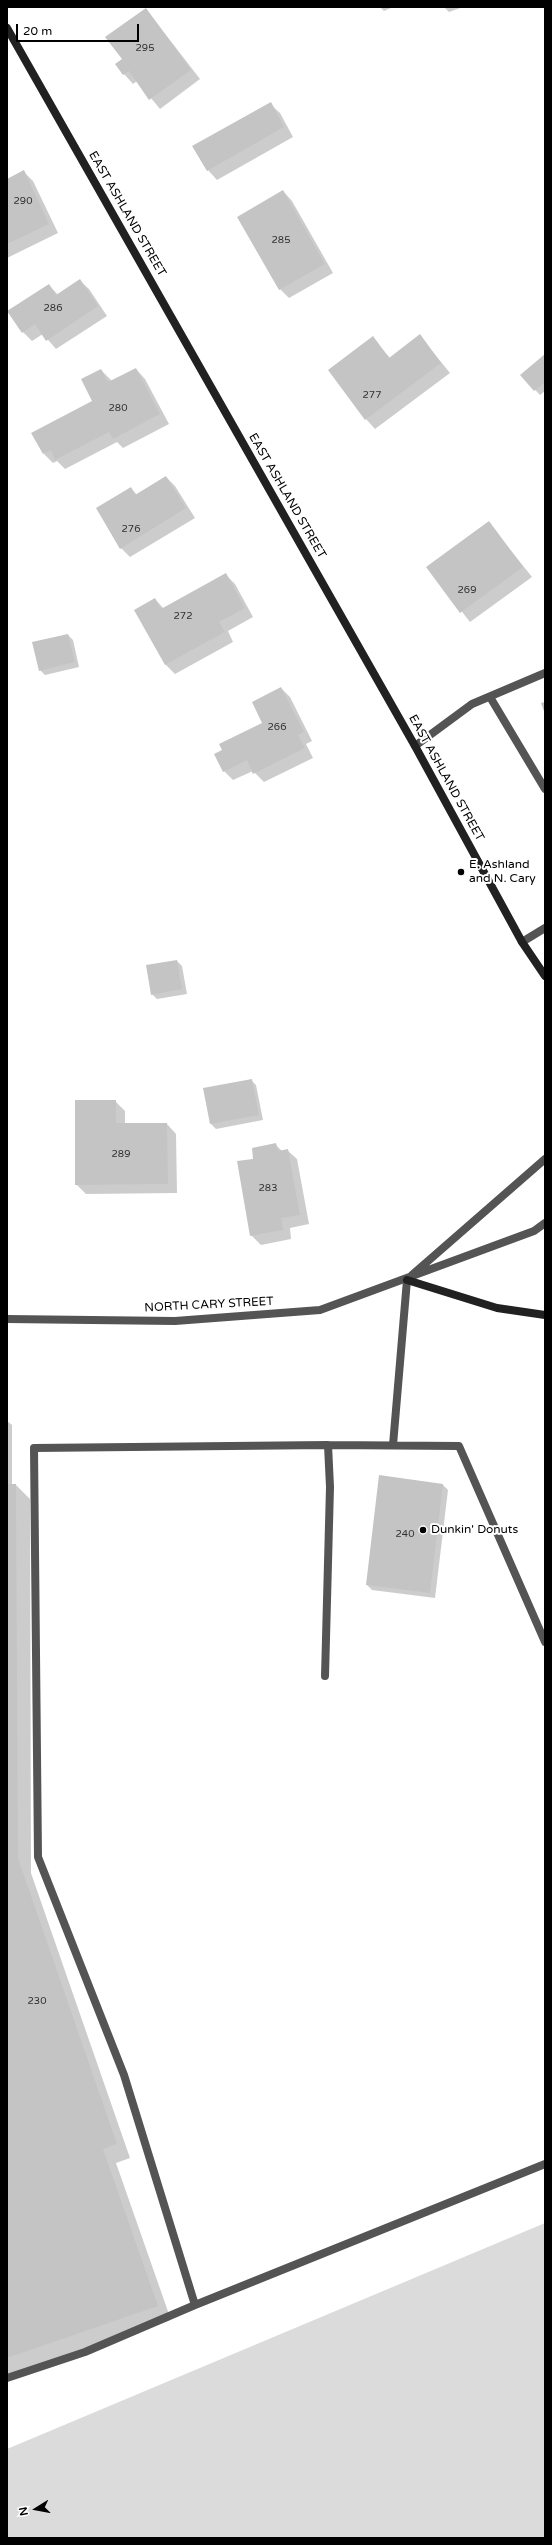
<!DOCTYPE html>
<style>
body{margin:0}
#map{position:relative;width:552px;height:2545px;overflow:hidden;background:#fff;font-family:"Varela Round",sans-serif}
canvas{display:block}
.frame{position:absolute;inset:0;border:8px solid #000;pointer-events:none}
.north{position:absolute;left:16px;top:2489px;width:40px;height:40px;-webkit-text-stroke:3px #fff;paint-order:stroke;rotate:259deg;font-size:11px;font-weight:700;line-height:16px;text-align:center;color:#000}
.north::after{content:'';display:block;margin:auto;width:14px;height:18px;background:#000;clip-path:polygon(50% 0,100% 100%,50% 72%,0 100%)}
.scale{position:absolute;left:16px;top:24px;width:123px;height:18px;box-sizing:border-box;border:2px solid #000;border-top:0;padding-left:5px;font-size:12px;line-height:14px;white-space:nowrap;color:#000;-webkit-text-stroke:3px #fff;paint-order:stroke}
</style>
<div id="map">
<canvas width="552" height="2545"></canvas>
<div class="frame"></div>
<div class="north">N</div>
<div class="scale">20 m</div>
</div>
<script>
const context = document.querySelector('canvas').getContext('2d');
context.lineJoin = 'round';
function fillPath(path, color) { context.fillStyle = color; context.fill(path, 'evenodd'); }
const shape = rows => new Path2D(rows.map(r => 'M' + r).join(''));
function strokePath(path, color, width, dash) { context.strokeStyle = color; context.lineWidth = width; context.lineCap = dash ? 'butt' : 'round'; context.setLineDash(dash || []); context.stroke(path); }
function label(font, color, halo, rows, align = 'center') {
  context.font = font + ' "Varela Round",sans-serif'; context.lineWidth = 4; context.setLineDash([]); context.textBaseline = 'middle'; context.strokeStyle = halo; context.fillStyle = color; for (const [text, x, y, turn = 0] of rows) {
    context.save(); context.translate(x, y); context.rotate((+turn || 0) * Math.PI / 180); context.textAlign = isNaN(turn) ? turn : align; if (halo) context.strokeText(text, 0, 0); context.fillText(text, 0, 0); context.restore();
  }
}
fillPath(shape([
 [545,2223,545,2538,7,2538,7,2449]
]), '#dbdbdb');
fillPath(shape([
 [380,7,393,7,384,11],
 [444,7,463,7,449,12],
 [146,9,200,79,160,109,137,81,133,84,116,65,123,60],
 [270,104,280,113,293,137,217,180,208,170],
 [24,172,33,181,58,233,7,258,7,180],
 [283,191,292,201,333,273,289,298,280,289],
 [79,280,89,289,107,316,56,349,43,334,32,341,23,332,49,285,58,295],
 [420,336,450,373,375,429,366,419,373,338,390,358],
 [545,356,545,391,540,395,521,375],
 [136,369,145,379,169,424,123,448,117,442,65,469,57,461,53,463,44,454,94,401,101,370,112,381],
 [166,477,175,486,195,518,130,557,121,548,131,488,137,495],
 [489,523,532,577,470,622,427,567],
 [225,574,235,584,253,617,228,631,233,642,175,674,166,665,136,611,155,599,164,609],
 [68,635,73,640,79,667,45,675,40,670],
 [281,688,290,697,312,741,306,744,313,758,264,782,253,771,233,780,224,771,264,723],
 [177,961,182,966,187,994,157,999,152,994],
 [251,1080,256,1085,263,1120,216,1129,211,1124],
 [115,1101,125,1111,125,1124,167,1124,176,1134,177,1193,86,1194,76,1184],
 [276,1145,282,1151,287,1150,297,1159,309,1224,290,1228,291,1239,261,1245,251,1235],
 [7,1421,12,1425,12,1485,16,1485,30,1499,31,1873,130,2158,116,2163,171,2320,7,2377],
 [380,1477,443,1485,448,1490,435,1598,372,1590,367,1585]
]), '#0003');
fillPath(shape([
 [146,8,191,70,149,100,129,71,123,75,115,64,122,59,105,37],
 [271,102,284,127,207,171,192,146],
 [24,170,49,224,7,244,7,179],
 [283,190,325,264,279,290,237,217],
 [80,279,98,306,46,341,35,324,22,333,7,311,49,284,56,295],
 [420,334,441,363,365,420,328,370,373,336,389,358],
 [545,354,545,382,534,391,520,375],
 [136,368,160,414,113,439,109,432,55,460,51,450,43,454,31,433,92,401,81,379,101,369,108,382],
 [166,476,186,508,120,549,96,508,131,487,135,495],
 [489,521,523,567,460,613,426,567],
 [226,573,245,608,219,622,225,632,165,665,134,610,155,598,161,609],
 [68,634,75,662,39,671,32,642],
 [281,687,304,732,298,735,305,748,253,774,247,760,223,772,214,754,222,750,219,744,262,723,252,702],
 [545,702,545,714,541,703],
 [177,960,182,989,151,995,146,965],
 [252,1079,259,1115,210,1124,203,1088],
 [75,1100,116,1100,116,1123,167,1123,168,1184,75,1185],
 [276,1143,278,1151,288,1149,300,1215,281,1218,283,1230,250,1236,237,1161,253,1159,252,1148],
 [379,1475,443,1484,430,1593,366,1585],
 [7,1484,16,1484,18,1858,117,2144,103,2149,158,2306,7,2358]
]), '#c4c4c4');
strokePath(shape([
 [490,697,545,789],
 [415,746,472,704,545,673],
 [522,942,545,928],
 [328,1445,459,1446,545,1642],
 [393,1445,407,1280],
 [195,2305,124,2075,38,1857,34,1448,328,1445,330,1487,325,1676],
 [7,2378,85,2352,195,2305,545,2164]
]), '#545454', 8);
strokePath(shape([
 [412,1275,545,1159],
 [7,1319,175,1321,320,1310,534,1231,545,1223]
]), '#545454', 8);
strokePath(shape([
 [7,28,415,746,522,942,545,976],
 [407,1280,497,1308,545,1315]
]), '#212121', 8);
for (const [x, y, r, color] of [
 [461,872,4,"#000"],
 [423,1530,4,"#000"]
]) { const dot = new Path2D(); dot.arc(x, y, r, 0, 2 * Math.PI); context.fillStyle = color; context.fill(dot); strokePath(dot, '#fff', 1.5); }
label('10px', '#313131', null, [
 ["295",145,48],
 ["290",23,201],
 ["285",281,240],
 ["286",53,308],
 ["277",372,395],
 ["280",118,408],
 ["276",131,529],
 ["269",467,590],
 ["272",183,616],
 ["266",277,727],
 ["289",121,1154],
 ["283",268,1188],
 ["240",405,1534],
 ["230",37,2001]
]);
label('12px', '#000', '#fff', [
 ["EAST ASHLAND STREET",127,214,60],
 ["EAST ASHLAND STREET",287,496,60],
 ["EAST ASHLAND STREET",446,778,61],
 ["NORTH CARY STREET",209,1305,-3]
]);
label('12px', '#000', '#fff', [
 ["E. Ashland",469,865],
 ["and N. Cary",469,879],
 ["Dunkin' Donuts",431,1530]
], 'left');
</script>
